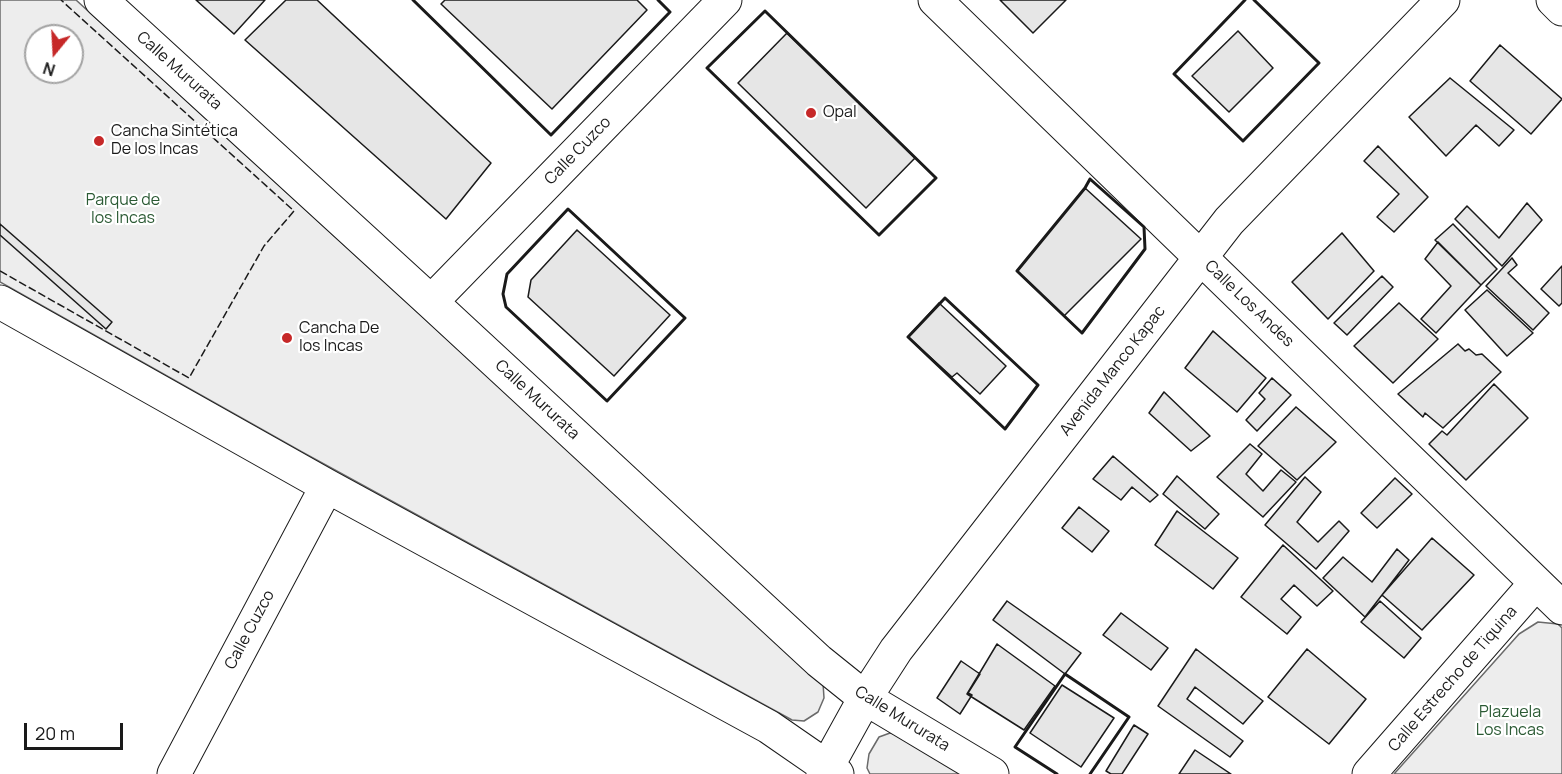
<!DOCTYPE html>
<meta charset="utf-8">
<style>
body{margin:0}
#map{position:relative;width:1562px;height:774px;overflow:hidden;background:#fff;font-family:Manrope,sans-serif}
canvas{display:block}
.north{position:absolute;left:24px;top:24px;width:60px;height:60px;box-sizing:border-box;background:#fff;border:2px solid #a3a3a3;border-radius:50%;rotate:198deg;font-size:16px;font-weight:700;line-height:24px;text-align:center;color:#1a1a1a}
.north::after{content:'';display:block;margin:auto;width:21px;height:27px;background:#c62828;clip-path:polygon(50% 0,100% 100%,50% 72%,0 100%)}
.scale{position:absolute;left:24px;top:723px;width:99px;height:27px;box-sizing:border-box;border:3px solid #1a1a1a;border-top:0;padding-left:8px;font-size:18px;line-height:21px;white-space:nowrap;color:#1a1a1a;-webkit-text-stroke:4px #fff;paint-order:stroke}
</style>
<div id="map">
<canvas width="1562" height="774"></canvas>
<div class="north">N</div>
<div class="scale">20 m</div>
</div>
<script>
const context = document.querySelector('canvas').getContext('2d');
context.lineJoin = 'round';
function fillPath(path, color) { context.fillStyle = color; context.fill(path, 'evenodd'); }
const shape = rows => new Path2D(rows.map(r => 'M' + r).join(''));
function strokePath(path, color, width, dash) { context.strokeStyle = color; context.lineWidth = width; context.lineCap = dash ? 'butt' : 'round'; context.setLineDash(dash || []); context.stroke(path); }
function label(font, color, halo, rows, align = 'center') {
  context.font = font + ' Manrope,sans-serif'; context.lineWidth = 4.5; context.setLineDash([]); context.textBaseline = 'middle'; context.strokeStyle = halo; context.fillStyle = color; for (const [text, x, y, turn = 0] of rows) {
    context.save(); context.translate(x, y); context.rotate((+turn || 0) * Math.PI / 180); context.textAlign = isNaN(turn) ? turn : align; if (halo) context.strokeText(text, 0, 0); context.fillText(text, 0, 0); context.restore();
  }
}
const built = shape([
 [0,0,76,0,823,683,824,698,818,712,804,721,792,720,302,452,0,282,0,0],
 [36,36,72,36,72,72,36,72,36,36],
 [1538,622,1558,624,1562,628,1562,774,1394,774,1519,634,1538,622],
 [890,733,907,737,968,774,870,774,867,768,869,754,879,737,890,733]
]);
fillPath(built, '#ededed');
strokePath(built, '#6a6a6a', 1.5);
const building = shape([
 [196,0,265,0,234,34,196,0],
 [286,0,317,0,491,163,446,219,245,40,286,0],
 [445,0,637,0,647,10,552,109,441,4,445,0],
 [1000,0,1066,0,1033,33,1000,0],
 [1238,31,1273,68,1229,112,1192,76,1238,31],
 [787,33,915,158,866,208,738,83,787,33],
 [1500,45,1562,99,1531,134,1470,81,1500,45],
 [1450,78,1514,130,1499,146,1476,125,1446,156,1409,117,1450,78],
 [1378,146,1428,197,1394,232,1377,217,1399,194,1364,161,1378,146],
 [1085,188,1141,239,1064,316,1017,271,1085,188],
 [1527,203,1542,220,1502,266,1455,219,1467,206,1499,238,1527,203],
 [0,224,112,322,106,329,0,235,0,224],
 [1453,224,1497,269,1481,285,1435,240,1453,224],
 [577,230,670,315,614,376,528,297,531,280,577,230],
 [1342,233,1374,271,1328,319,1292,282,1342,233],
 [1438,242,1481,285,1436,333,1421,319,1451,286,1425,259,1438,242],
 [1512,258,1517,265,1508,273,1549,313,1533,330,1486,286,1512,258],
 [1562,266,1562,303,1559,306,1541,289,1562,266],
 [1382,276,1393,287,1347,335,1334,323,1382,276],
 [1487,290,1533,333,1507,356,1465,310,1487,290],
 [939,303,1006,366,980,394,957,373,952,377,908,337,939,303],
 [1399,303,1438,339,1393,383,1354,346,1399,303],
 [1213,331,1266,378,1237,412,1185,368,1213,331],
 [1458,344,1465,351,1469,349,1476,355,1482,354,1501,372,1443,428,1425,413,1423,417,1398,394,1458,344],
 [1272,378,1291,395,1257,431,1246,420,1265,399,1259,393,1272,378],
 [1494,384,1528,418,1466,480,1429,444,1442,431,1447,435,1494,384],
 [1164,392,1210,436,1191,451,1149,413,1164,392],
 [1296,407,1336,442,1297,480,1258,446,1296,407],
 [1250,444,1262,454,1246,474,1263,491,1281,470,1296,482,1263,517,1217,477,1250,444],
 [1113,456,1158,495,1150,502,1132,487,1121,500,1093,479,1113,456],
 [1177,476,1219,514,1205,529,1163,494,1177,476],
 [1305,477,1321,492,1297,522,1318,542,1339,521,1349,531,1316,569,1265,525,1305,477],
 [1395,478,1412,494,1377,528,1361,513,1395,478],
 [1079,507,1109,531,1092,552,1062,528,1079,507],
 [1177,511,1238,558,1213,589,1155,545,1177,511],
 [1432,538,1474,575,1422,630,1382,595,1432,538],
 [1283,545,1333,591,1317,606,1294,585,1281,599,1301,617,1287,634,1241,597,1283,545],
 [1397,549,1409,560,1365,617,1323,578,1343,557,1372,582,1397,549],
 [1007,601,1081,653,1065,674,993,620,1007,601],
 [1380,601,1421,638,1404,658,1361,622,1380,601],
 [1121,613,1168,648,1151,670,1103,635,1121,613],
 [997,644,1055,686,1024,730,967,694,997,644],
 [1196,649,1263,701,1243,724,1195,687,1187,699,1243,741,1230,757,1158,706,1196,649],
 [1307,649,1366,699,1329,744,1268,697,1307,649],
 [961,661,980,674,968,693,972,695,960,714,937,698,961,661],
 [1062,685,1114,718,1081,767,1030,733,1062,685],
 [1134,725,1148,734,1122,774,1111,774,1106,771,1134,725],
 [1195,750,1231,774,1179,774,1195,750]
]);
fillPath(building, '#e6e6e6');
strokePath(building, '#1a1a1a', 1.5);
const minor = shape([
 [101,0,431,302,819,661,865,698,992,774],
 [935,0,1562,608],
 [1553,0,1562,9],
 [0,302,327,486,769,727,837,774],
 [431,302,725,0],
 [174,774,327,486],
 [823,774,865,698,896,650,1229,221,1443,0],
 [1369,774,1536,583]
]);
strokePath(minor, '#1a1a1a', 35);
strokePath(minor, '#fff', 33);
strokePath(shape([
 [0,271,189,378,264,246,294,211,61,0]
]), '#1a1a1a', 1.5, [8, 3]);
strokePath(shape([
 [413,0,551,135,670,12,658,0],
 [1245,0,1174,74,1243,141,1319,63,1254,0],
 [765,11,936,178,879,235,707,68,765,11],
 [1090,179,1144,227,1145,249,1082,333,1017,271,1085,188,1090,179],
 [568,209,685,318,607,401,506,307,503,294,507,274,568,209],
 [945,298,1038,385,1005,429,908,337,945,298],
 [1057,774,1015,747,1065,674,1129,717,1090,774]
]), '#1a1a1a', 3);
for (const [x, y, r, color] of [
 [811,113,6,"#c62828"],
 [99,141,6,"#c62828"],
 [287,338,6,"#c62828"]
]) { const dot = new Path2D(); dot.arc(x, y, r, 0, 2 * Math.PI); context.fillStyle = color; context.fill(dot); strokePath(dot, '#fff', 2); }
label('16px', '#1a1a1a', '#fff', [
 ["Calle Mururata",179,71,42],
 ["Calle Cuzco",578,151,-46],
 ["Calle Los Andes",1249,304,44],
 ["Avenida Manco Kapac",1113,371,-52],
 ["Calle Mururata",537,400,43],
 ["Calle Cuzco",250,630,-62],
 ["Calle Estrecho de Tiquina",1453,679,-49],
 ["Calle Mururata",902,719,32]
]);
label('16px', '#1a1a1a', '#fff', [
 ["Opal",823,113],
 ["Cancha Sintética",111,132],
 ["De los Incas",111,150],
 ["Cancha De",299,329],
 ["los Incas",299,347]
], 'left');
label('16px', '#2b5a34', '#fff', [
 ["Parque de",123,201],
 ["los Incas",123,219],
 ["Plazuela",1510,713],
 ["Los Incas",1510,731]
]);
</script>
